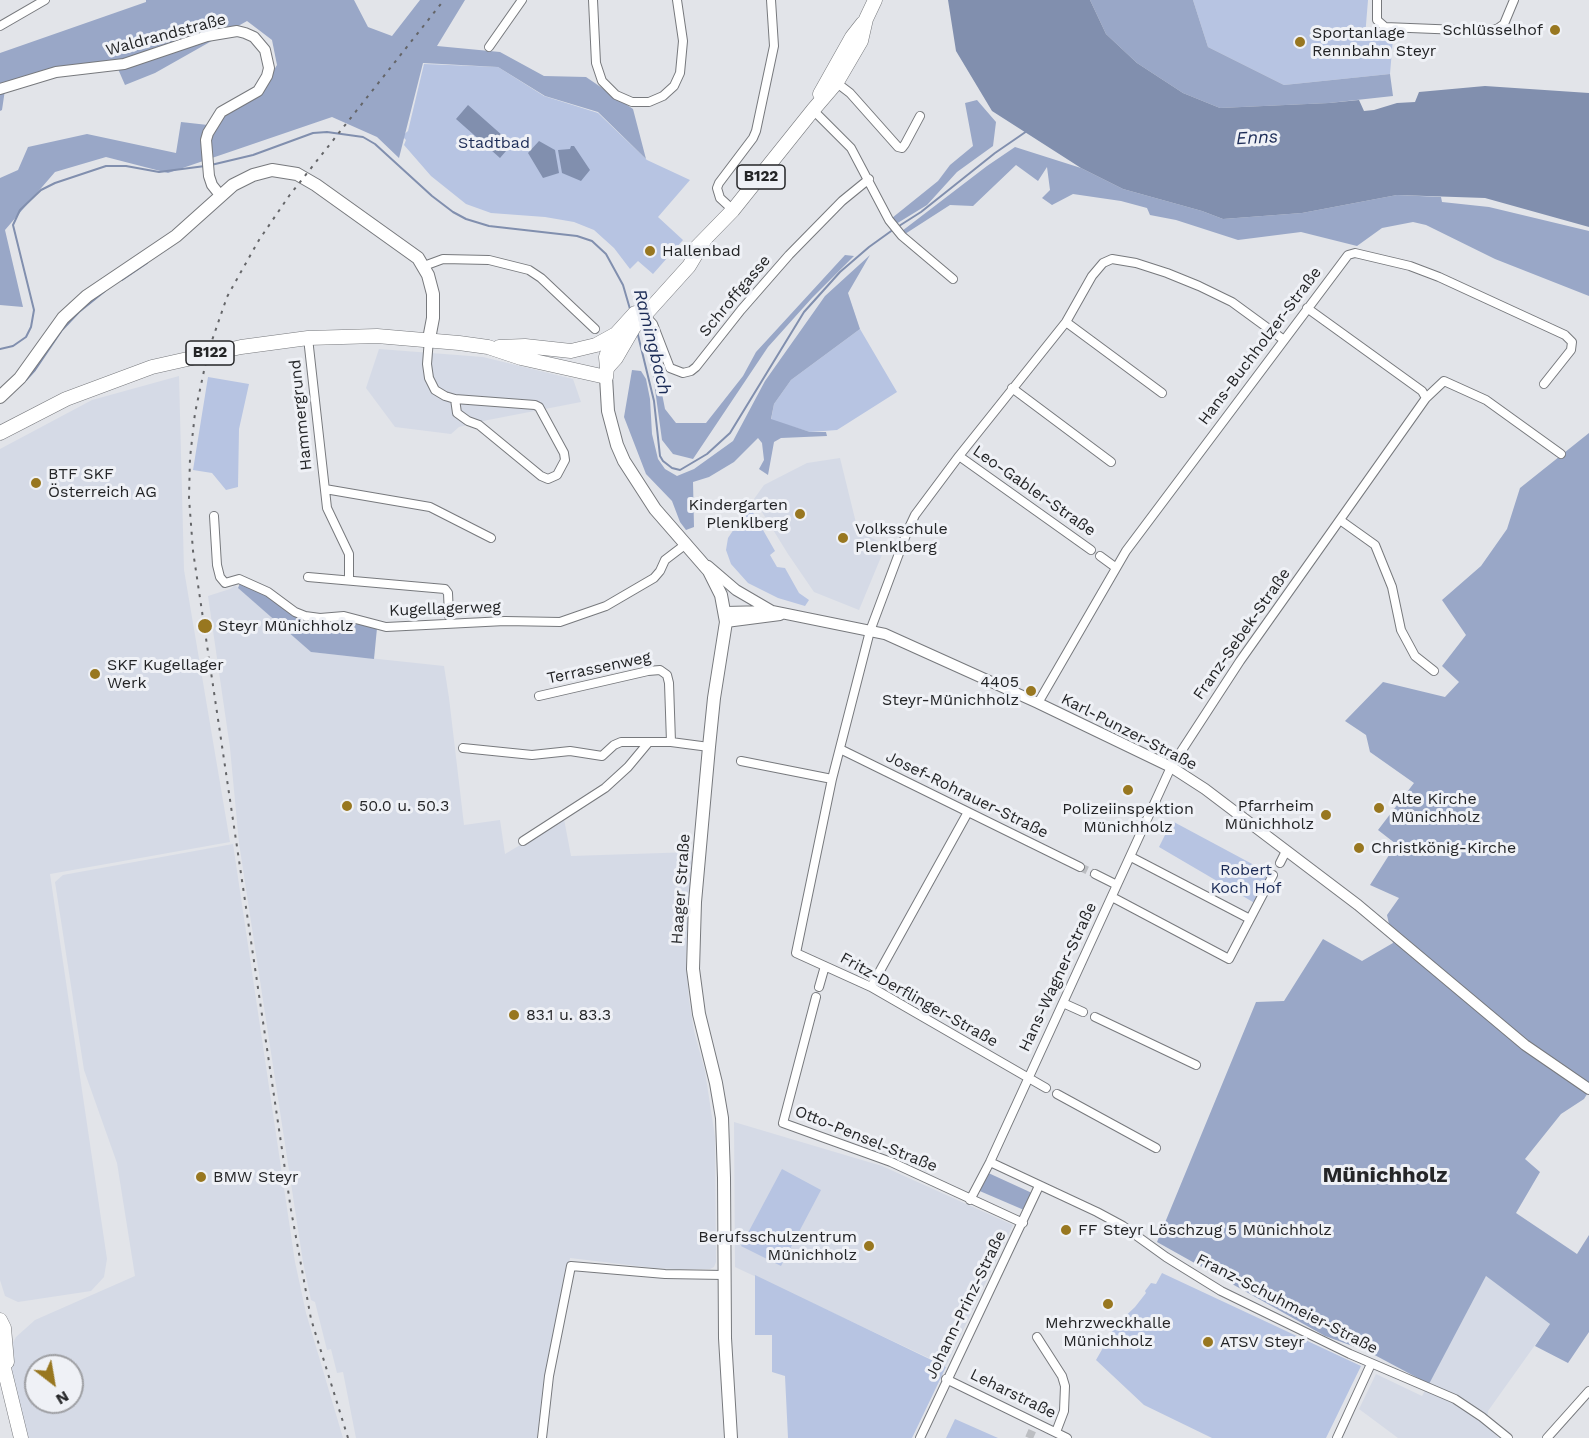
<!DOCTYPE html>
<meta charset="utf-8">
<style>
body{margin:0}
#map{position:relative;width:1589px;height:1438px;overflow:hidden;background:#e2e4e9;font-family:"Work Sans",sans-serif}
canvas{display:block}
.north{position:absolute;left:24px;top:1354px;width:60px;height:60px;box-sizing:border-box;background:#eff1f6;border:2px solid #9e9fa3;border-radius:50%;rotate:149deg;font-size:16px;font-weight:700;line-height:24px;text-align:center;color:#242527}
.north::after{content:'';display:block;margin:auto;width:21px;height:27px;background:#987720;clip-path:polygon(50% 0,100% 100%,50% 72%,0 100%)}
</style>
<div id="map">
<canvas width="1589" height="1438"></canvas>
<div class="north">N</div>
</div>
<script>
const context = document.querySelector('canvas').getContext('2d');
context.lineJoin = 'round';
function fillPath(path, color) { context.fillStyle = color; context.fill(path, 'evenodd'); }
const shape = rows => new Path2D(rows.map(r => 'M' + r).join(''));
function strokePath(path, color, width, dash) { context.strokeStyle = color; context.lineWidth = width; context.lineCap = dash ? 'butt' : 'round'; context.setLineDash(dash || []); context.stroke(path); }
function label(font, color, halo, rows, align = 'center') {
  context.font = font + ' "Work Sans",sans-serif'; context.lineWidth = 6; context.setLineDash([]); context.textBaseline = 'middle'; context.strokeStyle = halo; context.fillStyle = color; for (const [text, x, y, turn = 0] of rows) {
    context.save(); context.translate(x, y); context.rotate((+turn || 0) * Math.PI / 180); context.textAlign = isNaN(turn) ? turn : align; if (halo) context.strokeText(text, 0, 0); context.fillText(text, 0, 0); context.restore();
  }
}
fillPath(shape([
 [379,349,483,357,573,379,581,402,488,420,459,427,451,434,395,427,366,388],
 [179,376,184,570,230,842,50,874,107,1259,104,1277,91,1291,18,1302,5,1296,0,1280,0,449,92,400],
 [840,458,858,531,886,545,859,610,814,592,788,554,754,499,764,485,807,463],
 [235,585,312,652,444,666,449,698,464,825,500,820,505,854,564,819,571,856,693,852,686,961,689,999,694,1031,705,1071,715,1137,716,1262,714,1267,710,1269,676,1269,654,1268,570,1258,549,1355,537,1438,356,1438,343,1372,337,1373,331,1349,327,1350,315,1302,311,1300,303,1262,239,843,230,748,208,596,230,589],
 [233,844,295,1262,306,1313,343,1438,25,1438,13,1385,10,1354,11,1346,16,1337,35,1320,135,1276,117,1163,84,1070,55,882,63,875],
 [36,1366,72,1366,72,1402,36,1402],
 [734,1122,882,1166,1013,1225,946,1366,735,1267],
 [1486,1276,1550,1324,1488,1411,1487,1426,1499,1438,1398,1438,1359,1409,1376,1374,1422,1396]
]), '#d5dae6');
fillPath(shape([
 [1193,0,1368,0,1365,37,1393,38,1390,74,1284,85,1208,47],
 [424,64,498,67,544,96,598,113,647,160,690,180,658,217,683,240,653,274,638,261,630,269,614,248,594,230,574,222,545,217,491,213,466,204,431,176,404,145,406,140,402,136,408,131],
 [860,329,897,392,837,430,810,432,771,420,774,404,791,380],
 [208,377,249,384,239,429,238,487,226,490,212,473,193,470],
 [751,509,775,551,770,555,777,567,785,568,799,593,809,600,805,606,778,598,748,583,731,564,726,550,728,538,740,520],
 [1172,821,1269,873,1258,905,1159,847],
 [782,1169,821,1190,781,1266,741,1246],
 [1162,1273,1361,1366,1326,1438,1212,1438,1144,1405,1096,1360,1116,1325,1135,1307,1146,1293,1145,1291,1151,1283,1156,1284],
 [755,1275,946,1367,912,1438,788,1438,785,1376,772,1372,772,1335,755,1335],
 [955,1419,998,1438,946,1438]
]), '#b7c4e2');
fillPath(shape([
 [146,0,354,0,368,27,392,36,420,0,465,0,437,46,500,52,544,76,586,77,633,109,646,159,598,112,545,96,498,67,423,63,399,158,377,137,332,117,168,173,106,157,55,172,5,230,23,307,0,305,0,178,18,170,28,147,87,134,176,153,181,122,217,126,230,108,259,95,277,65,272,40,247,21,155,73,125,85,115,62,6,83,2,110,0,111,0,53,146,2],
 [1090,0,1193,0,1208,47,1284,85,1390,74,1393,96,1329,103,1220,108,1183,93,1137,63,1106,34],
 [977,100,996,122,993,146,957,172,927,205,896,224,892,218,938,181,950,165,973,146,965,103],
 [1015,147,1081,168,1123,189,1202,211,1223,219,1302,213,1397,195,1441,197,1442,202,1489,207,1589,231,1589,296,1495,259,1426,225,1413,222,1382,228,1357,246,1301,232,1238,240,1176,220,1150,215,1147,208,1121,201,1073,194,1052,205,1042,198,1050,190,1047,167,1038,181,1016,165,973,206,950,205,905,234,902,231,987,166],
 [845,255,854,256,812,298,768,347,693,459,673,454,662,440,654,382,646,341,649,324,657,344,658,373,665,409,676,423,706,423,743,376,756,352],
 [870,255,848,293,860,329,791,380,774,404,771,419,810,432,826,432,827,436,781,438,774,442,768,475,759,469,764,460,762,443,758,438,734,462,709,477,693,482,694,527,686,530,680,522,672,501,646,474,624,417,632,370,641,371,646,379,650,399,652,434,658,459,665,469,677,476,694,469,733,441,765,381,825,296],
 [1589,433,1589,1091,1584,1099,1561,1114,1525,1159,1540,1172,1516,1213,1577,1254,1589,1235,1589,1332,1568,1363,1535,1346,1550,1324,1486,1276,1429,1384,1369,1352,1325,1336,1157,1242,1256,1002,1284,1001,1323,939,1362,961,1393,943,1387,915,1399,898,1370,885,1396,844,1378,830,1414,783,1370,752,1366,735,1345,721,1383,682,1445,697,1459,682,1442,666,1466,635,1442,600,1481,566,1507,529,1520,488],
 [240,583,264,593,292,613,340,619,377,628,374,659,311,652,238,588],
 [984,1171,1032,1193,1024,1210,975,1189]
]), '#99a7c7');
fillPath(shape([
 [948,0,1090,0,1106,34,1137,63,1183,93,1220,108,1329,103,1359,100,1364,111,1374,110,1397,103,1415,102,1419,92,1485,86,1589,93,1589,227,1485,198,1397,195,1302,213,1223,219,1202,211,1123,189,1081,168,992,111,956,51],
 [468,105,512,144,500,158,456,119],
 [539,141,555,150,559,173,543,178,528,153],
 [571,146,574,146,590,170,581,181,562,173,558,150,570,149]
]), '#818fae');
strokePath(shape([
 [211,165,253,155,313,133,327,132,363,137,375,144,432,196,453,212,466,219,489,226,577,236,592,241,606,254,623,285,630,309],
 [899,226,921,212,995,153,1027,131],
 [122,280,147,263],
 [637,331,654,401,660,456,663,461,672,468,680,470,707,454,730,433,804,312,840,272,869,247,894,229],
 [0,349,13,346,26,337,31,327,34,310,13,225,20,210,41,190,55,183,106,166,126,166,159,172,205,166],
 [26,380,35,370,62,330,79,312,105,291]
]), '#818fae', 2);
strokePath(shape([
 [1080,867,1095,874],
 [1029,1438,1033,1429]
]), '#bcbec2', 8, [8, 4]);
const minor = shape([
 [593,0,596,63,602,81,616,95,632,102,649,102,663,96,674,86,680,73,683,41,677,0],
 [1377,0,1377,20,1385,27,1485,31,1497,29,1504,24,1514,0],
 [0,26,45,0],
 [489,47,522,0],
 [833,80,850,93,898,147,902,148,905,144,920,116],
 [813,110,851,148,889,220,902,236,953,279],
 [733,210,720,198,717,188,719,183,753,138,756,131,774,46,771,0],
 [424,266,443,259,489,260,529,270,541,278,595,329],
 [1307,308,1422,391,1426,398],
 [643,313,653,324,670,368,683,373,691,371,696,367,741,310,789,255,842,201,869,179],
 [1066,322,1162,393],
 [308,338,327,508,349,554,349,580],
 [429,339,427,364,429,378,435,390,445,396,455,399,535,405,539,407,564,453,565,460,557,475,548,479,541,476,479,425,468,421,457,413,455,399],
 [1012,388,1111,462],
 [959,456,1091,550],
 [325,489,430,507,491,538],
 [214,516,217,565,220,577,225,583,239,579,268,592,295,612,305,616,320,618,344,616,386,627,505,621,560,622,606,606,654,578,660,571,665,560,686,544],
 [1340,520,1375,545,1392,587,1401,630,1415,656,1434,671],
 [1100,556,1115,567],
 [308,577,445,589,448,593,449,616],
 [539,696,648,671,660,670,667,675,669,683,671,742],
 [1038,703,1126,551,1348,255,1355,253,1410,266,1439,277,1565,335,1572,342,1571,350,1544,384],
 [463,748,532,755,570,751,602,756,614,745,621,742,671,742,709,747],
 [840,749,1080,867],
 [741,761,832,779],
 [523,841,605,788,628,767,648,743],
 [1131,857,1250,919],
 [1280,863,1286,851],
 [1095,874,1117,885],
 [1112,897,1229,959,1273,875],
 [819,987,825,966],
 [871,987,968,812],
 [816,997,783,1123,891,1162,1023,1223],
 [1063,1003,1083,1012],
 [1095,1017,1196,1065],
 [1046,1088,871,987,796,953,832,779,870,631,907,532,915,515,959,456,1066,322,1092,276,1103,263,1112,259,1136,263,1167,273,1199,286,1232,302,1284,340],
 [1057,1094,1156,1148],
 [990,1162,1097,1212,1123,1226,1166,1257,1221,1291,1350,1354,1455,1399,1482,1417,1508,1438],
 [970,1200,990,1162,1171,767,1240,661,1426,398,1444,381,1486,400,1561,454],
 [1037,1337,1062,1376,1065,1386,1064,1411,1056,1432],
 [946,1379,1067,1438],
 [542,1438,549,1376,571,1266,665,1274,724,1275],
 [920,1438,1039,1186],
 [1337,1438,1371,1364],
 [1547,1438,1589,1391]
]);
const tertiary = shape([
 [0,89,56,72,124,64,207,36,237,31,245,33,254,37,265,50,269,68,267,76,258,91,221,112,208,133,206,140,209,176,212,185,220,195],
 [708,566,736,590,772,611,885,634,1038,703,1171,767,1205,789,1358,905,1525,1045,1589,1089],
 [725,612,768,611],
 [726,622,780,615]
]);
const secondary = shape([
 [606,377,608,411,617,445,624,461,655,509,709,571,721,595,726,622,714,698,709,747,695,902,693,969,699,1014,716,1083,722,1118,724,1178,725,1338,731,1438],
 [0,397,20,378,63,318,87,296,176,236,233,185,253,175,272,170,297,174,316,185,418,258,428,275,433,294,433,318,429,339]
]);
const primary = shape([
 [820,94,852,37,863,23],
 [697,247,733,210,813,110,837,82,861,41,866,19,875,0],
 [499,347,525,346,571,351,596,345,616,334],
 [607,368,606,357,609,348,616,334,635,313],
 [0,433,66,399,152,367,241,347,308,338,377,336,459,343,488,347,521,358,606,377,607,368,616,358,634,327,689,266,704,241],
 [0,1320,4,1328,7,1362],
 [0,1352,21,1438]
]);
strokePath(minor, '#77797d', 10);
strokePath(tertiary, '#77797d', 12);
strokePath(secondary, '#77797d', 14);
strokePath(primary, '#77797d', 15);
strokePath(minor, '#fff', 8);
strokePath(tertiary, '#fff', 10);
strokePath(secondary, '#fff', 12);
strokePath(primary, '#fff', 14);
strokePath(shape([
 [348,1438,311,1319,291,1210,193,551,189,498,190,458,195,413,208,352,227,297,242,270,259,240,289,196,444,0]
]), '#646568', 2, [3, 6]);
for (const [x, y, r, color] of [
 [1555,30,6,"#987720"],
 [1300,42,6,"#987720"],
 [650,251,6,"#987720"],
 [36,483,6,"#987720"],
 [800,514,6,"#987720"],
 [843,538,6,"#987720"],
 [205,626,8,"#987720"],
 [95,674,6,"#987720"],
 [1031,691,6,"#987720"],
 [1128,790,6,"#987720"],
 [347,806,6,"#987720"],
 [1379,808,6,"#987720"],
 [1326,815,6,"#987720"],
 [1359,848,6,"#987720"],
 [514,1015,6,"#987720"],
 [201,1177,6,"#987720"],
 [1066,1230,6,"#987720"],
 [869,1246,6,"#987720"],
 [1108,1304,6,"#987720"],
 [1208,1342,6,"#987720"]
]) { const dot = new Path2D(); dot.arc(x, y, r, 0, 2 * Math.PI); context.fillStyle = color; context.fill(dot); strokePath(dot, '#eff1f6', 2); }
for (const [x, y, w] of [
 [761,177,48],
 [210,353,48]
]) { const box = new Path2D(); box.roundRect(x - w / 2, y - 12, w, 24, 4.5); context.fillStyle = '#eff1f6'; context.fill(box); strokePath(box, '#242527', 1.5); }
label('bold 15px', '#242527', null, [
 ["B122",761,177],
 ["B122",210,353]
]);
label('16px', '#242527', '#eff1f6', [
 ["Schlüsselhof",1543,30,"right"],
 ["Sportanlage",1312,33],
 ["Rennbahn Steyr",1312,51],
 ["Hallenbad",662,251],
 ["BTF SKF",48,474],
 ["Österreich AG",48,492],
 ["Kindergarten",788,505,"right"],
 ["Plenklberg",788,523,"right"],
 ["Volksschule",855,529],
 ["Plenklberg",855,547],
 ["Steyr Münichholz",218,626],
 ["SKF Kugellager",107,665],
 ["Werk",107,683],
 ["4405",1019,682,"right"],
 ["Steyr-Münichholz",1019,700,"right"],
 ["Alte Kirche",1391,799],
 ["Münichholz",1391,817],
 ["50.0 u. 50.3",359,806],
 ["Pfarrheim",1314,806,"right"],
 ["Münichholz",1314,824,"right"],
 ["Polizeiinspektion",1128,809,"center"],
 ["Münichholz",1128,827,"center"],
 ["Christkönig-Kirche",1371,848],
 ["83.1 u. 83.3",526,1015],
 ["BMW Steyr",213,1177],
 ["FF Steyr Löschzug 5 Münichholz",1078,1230],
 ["Berufsschulzentrum",857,1237,"right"],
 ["Münichholz",857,1255,"right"],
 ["Mehrzweckhalle",1108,1323,"center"],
 ["Münichholz",1108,1341,"center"],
 ["ATSV Steyr",1220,1342]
], 'left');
label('16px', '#242527', '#eff1f6', [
 ["Waldrandstraße",166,35,-15],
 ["Schroffgasse",735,296,-50],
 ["Hans-Buchholzer-Straße",1260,346,-53],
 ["Hammergrund",301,415,-96],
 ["Leo-Gabler-Straße",1034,491,35],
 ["Kugellagerweg",445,609,-2],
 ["Franz-Sebek-Straße",1242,634,-55],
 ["Terrassenweg",599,668,-12],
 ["Karl-Punzer-Straße",1129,732,27],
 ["Josef-Rohrauer-Straße",967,795,26],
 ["Haager Straße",681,889,-86],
 ["Hans-Wagner-Straße",1058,977,-65],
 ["Fritz-Derflinger-Straße",919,1000,29],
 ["Otto-Pensel-Straße",866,1139,22],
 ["Franz-Schuhmeier-Straße",1287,1304,27],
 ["Johann-Prinz-Straße",966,1305,-64],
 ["Leharstraße",1013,1394,26]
]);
label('16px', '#1d2d58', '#eff1f6', [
 ["Stadtbad",494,143],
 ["Robert",1246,870],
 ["Koch Hof",1246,888]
]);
label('italic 18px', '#1b2b56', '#eff1f6', [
 ["Enns",1257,138,-3],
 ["Ramingbach",652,342,76]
]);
label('bold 22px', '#242527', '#eff1f6', [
 ["Münichholz",1385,1176]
]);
</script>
